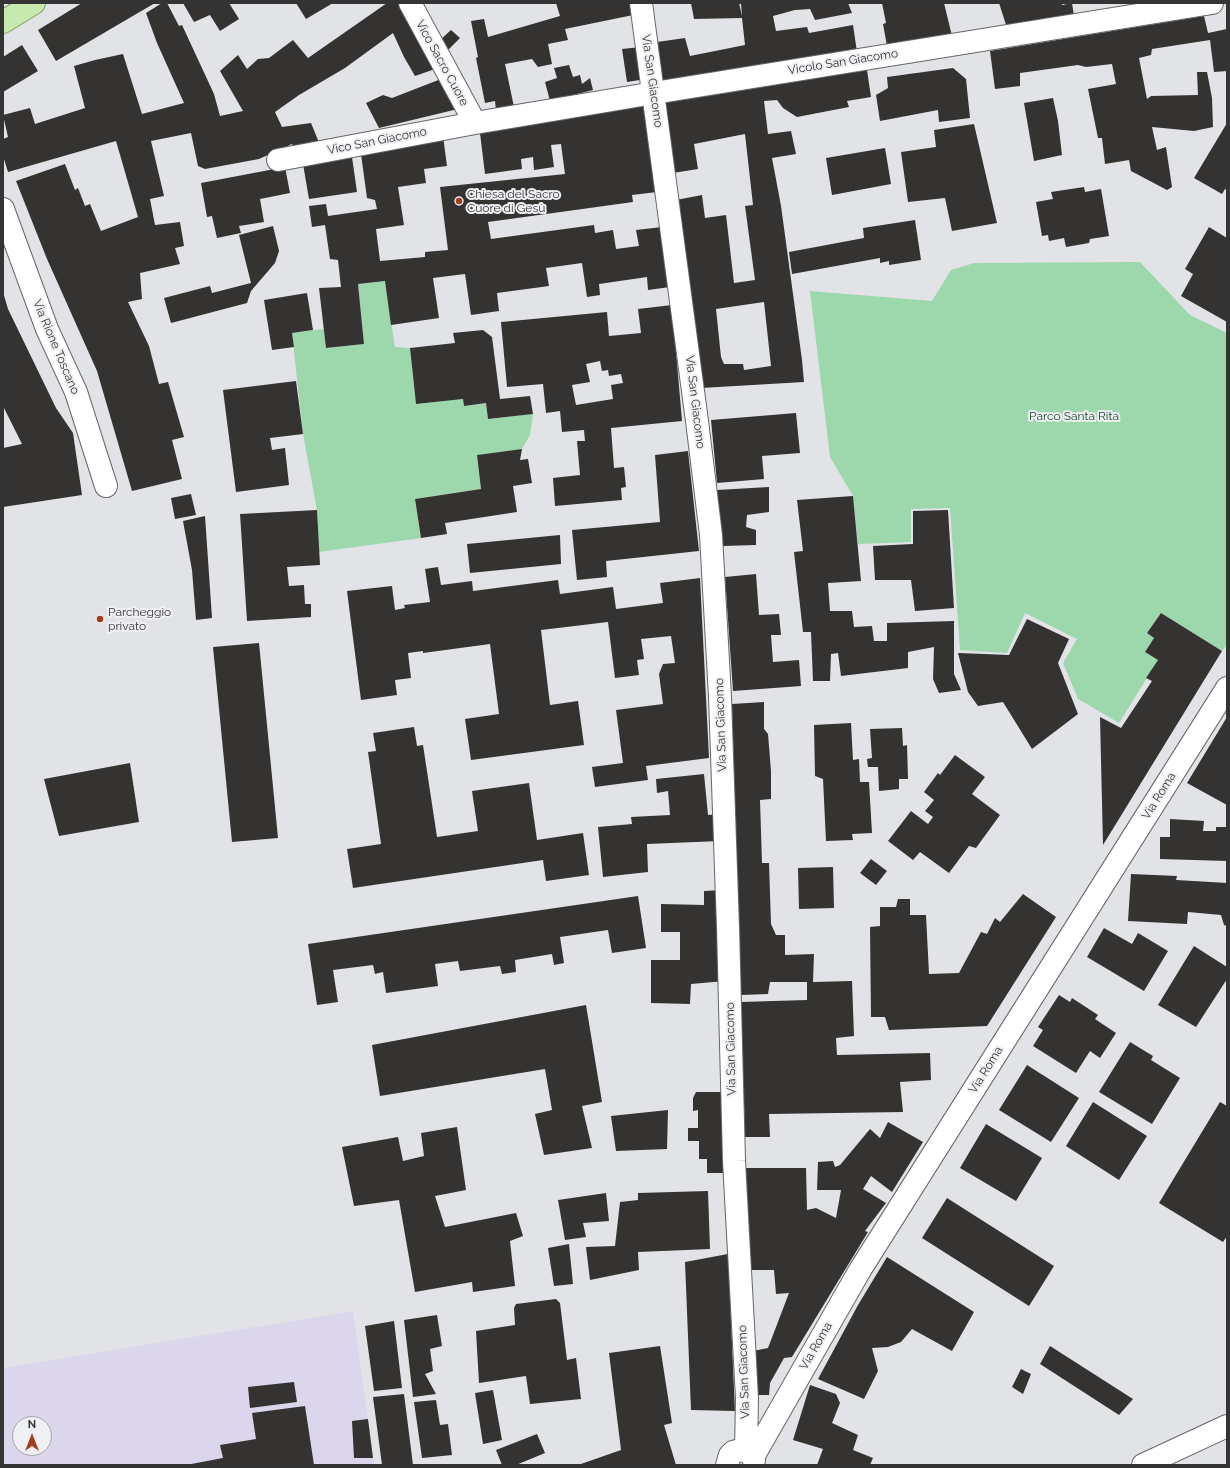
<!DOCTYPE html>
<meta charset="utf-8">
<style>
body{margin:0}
#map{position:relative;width:1230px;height:1468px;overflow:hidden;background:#e2e3e6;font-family:Raleway,sans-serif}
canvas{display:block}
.frame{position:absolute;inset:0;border:4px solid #343435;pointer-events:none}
.north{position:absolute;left:12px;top:1416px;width:40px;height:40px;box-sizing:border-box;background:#eff0f3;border:1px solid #a4a5a7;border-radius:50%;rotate:0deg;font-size:11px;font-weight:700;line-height:16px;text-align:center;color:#343435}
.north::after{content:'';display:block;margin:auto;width:14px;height:18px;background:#a53e1e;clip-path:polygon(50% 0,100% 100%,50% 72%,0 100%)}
</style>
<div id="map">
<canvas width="1230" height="1468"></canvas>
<div class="frame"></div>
<div class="north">N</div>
</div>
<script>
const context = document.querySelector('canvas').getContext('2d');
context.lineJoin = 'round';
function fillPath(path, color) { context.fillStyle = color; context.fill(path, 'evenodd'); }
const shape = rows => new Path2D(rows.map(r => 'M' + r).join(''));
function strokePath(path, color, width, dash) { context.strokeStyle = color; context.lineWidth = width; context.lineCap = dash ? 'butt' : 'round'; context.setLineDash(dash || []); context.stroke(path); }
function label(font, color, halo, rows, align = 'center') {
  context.font = font + ' Raleway,sans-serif'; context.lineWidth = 4; context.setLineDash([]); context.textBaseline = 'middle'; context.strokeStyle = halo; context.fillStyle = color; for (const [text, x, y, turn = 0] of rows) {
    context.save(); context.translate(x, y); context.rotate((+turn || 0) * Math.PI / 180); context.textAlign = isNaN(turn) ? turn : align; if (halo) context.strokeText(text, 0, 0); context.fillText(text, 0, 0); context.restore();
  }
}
fillPath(shape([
 [353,1311,374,1465,3,1465,3,1368],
 [20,1424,44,1424,44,1448,20,1448]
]), '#dbd6eb');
fillPath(shape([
 [1140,262,1190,315,1227,333,1227,644,1222,651,1161,613,1147,633,1154,638,1145,652,1158,660,1119,723,1078,699,1063,663,1077,639,1025,613,1007,653,960,650,950,508,911,509,911,542,858,544,853,496,830,457,810,291,932,301,951,270,974,263],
 [385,281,395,347,410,348,416,404,463,399,464,406,486,403,488,419,533,414,530,435,522,449,477,455,481,489,415,499,421,538,319,552,317,510,303,434,292,333,324,329,326,348,364,344,358,284]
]), '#9dd7ac');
fillPath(shape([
 [82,3,155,3,56,61,38,30],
 [162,3,167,3,179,26,182,25,214,94,220,116,243,111,220,71,238,55,247,69,258,59,269,58,293,40,308,58,387,3,402,3,435,69,415,76,404,57,393,33,345,68,299,95,275,112,282,127,311,123,320,145,295,151,292,144,259,159,205,169,198,166,191,133,151,141,164,196,150,199,155,225,180,222,184,246,175,248,180,264,140,273,142,299,128,302,149,346,159,384,168,382,184,437,172,440,182,479,132,491,97,371,47,259,16,181,65,164,75,190,78,188,85,206,90,204,101,231,138,217,116,141,8,172,3,156,3,139,8,137,3,115,30,108,35,124,85,108,74,66,95,60,123,54,142,114,184,103,157,43,146,13],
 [183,3,229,3,239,19,220,31,210,15,194,22],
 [296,3,333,3,306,19],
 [556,3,636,3,638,14,565,29,568,40,548,44,552,64,538,67,532,59,505,64,514,107,496,110,495,101,485,103,476,58,478,57,471,21,484,19,488,37,560,16],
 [691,3,739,3,742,16,741,3,848,3,852,13,815,20,810,9,795,10,773,16,776,31,807,27,809,33,853,25,857,52,663,84,657,42,685,38,690,56,745,45,742,18,694,19],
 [882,3,944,3,952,36,887,46,883,24,886,23],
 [999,3,1062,3,1062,5,1072,3,1074,16,1007,28],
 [1204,16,1208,33,1227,29,1227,71,1214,72,1210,40,1152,49,1151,55,1139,58,1147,99,1151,96,1198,95,1197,72,1207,72,1212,98,1213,127,1194,131,1152,127,1157,150,1166,147,1172,187,1167,190,1131,171,1129,160,1105,164,1102,138,1098,138,1088,89,1116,84,1112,64,1086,67,1078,65,1020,73,1020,86,995,89,990,51],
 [451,30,460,38,448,50,439,41],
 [22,45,38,71,3,92,3,57],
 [641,47,646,79,627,82,622,49],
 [569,65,573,77,580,75,582,84,590,78,593,90,550,101,545,82,557,78,554,68],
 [953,68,966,79,970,118,939,122,938,110,880,121,876,95,888,88,887,77],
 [867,70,871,97,847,101,849,107,797,117,783,108,777,100,764,101,768,134,791,131,796,154,772,158,781,206,802,360,804,382,701,388,676,200,702,195,705,218,726,215,734,283,755,280,745,206,753,205,745,134,694,144,698,169,673,173,664,103],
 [764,302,771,366,744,370,743,364,724,364,721,357,716,309],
 [441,79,458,109,379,128,366,103,383,95,392,98],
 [1053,98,1058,121,1062,155,1034,161,1024,103],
 [645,102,657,192,632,195,633,202,488,222,491,239,594,225,595,233,613,230,616,249,639,246,636,230,662,227,670,287,648,290,647,277,599,284,600,295,587,297,582,263,546,268,549,286,497,293,499,311,471,315,465,274,433,278,439,318,391,325,385,281,358,284,364,344,326,348,319,288,341,287,338,260,330,259,325,225,312,227,309,206,326,204,328,216,377,209,375,200,367,198,360,147,443,136,447,166,424,169,426,183,398,187,404,225,376,229,380,261,425,257,425,252,448,250,440,187,565,174,561,144,551,145,554,167,534,170,533,157,521,159,522,169,485,174,479,125],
 [1227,123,1227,190,1225,189,1222,194,1194,178],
 [974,124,997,223,952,231,945,198,908,202,901,152,936,147,934,130],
 [885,148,891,184,832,195,826,158],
 [352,157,357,192,309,199,303,164],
 [285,167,290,193,260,199,264,222,239,226,241,233,217,238,212,216,207,217,201,183],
 [1084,187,1085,192,1101,189,1109,236,1090,239,1089,243,1066,247,1064,238,1049,241,1048,235,1042,236,1036,202,1053,199,1051,192],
 [915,220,921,260,889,265,889,261,880,263,880,258,792,274,789,252,864,238,863,228],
 [273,226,279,251,275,263,251,291,247,303,171,323,164,298,210,286,212,293,251,283,239,235],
 [1209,227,1227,238,1227,322,1181,296,1193,274,1185,269],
 [3,292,8,309,56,408,73,433,82,495,3,507,3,448,22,444,3,406],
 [307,293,313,330,292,333,294,347,272,350,264,300],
 [672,305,682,421,611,428,614,468,624,467,626,487,621,488,622,500,555,506,553,478,580,475,577,441,585,441,584,430,562,432,560,411,546,413,543,384,507,387,501,322,607,312,609,336,641,333,638,309],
 [600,361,602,371,608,370,609,376,621,374,623,383,611,385,613,399,576,405,572,385,590,382,586,364],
 [483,330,492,337,500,399,530,396,533,414,488,419,486,403,464,406,463,399,416,404,410,348,455,343,453,333],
 [296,381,303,434,270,438,272,450,285,448,289,485,236,492,223,390],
 [796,413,800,453,762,456,764,479,717,483,711,420],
 [522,449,520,460,528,459,532,483,513,486,517,512,445,523,447,534,421,538,415,499,481,489,477,455],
 [688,451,699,551,606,561,607,577,577,580,572,530,660,522,655,455],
 [769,487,769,512,747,515,746,527,756,530,756,545,723,546,717,490],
 [191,494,196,515,175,519,171,498],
 [853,496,861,581,828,583,830,611,852,611,854,627,872,626,874,641,887,641,887,623,954,621,954,674,961,690,939,693,933,679,934,647,908,652,908,668,841,676,838,653,831,654,830,681,813,681,811,632,803,632,794,552,803,551,797,500],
 [317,510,320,565,287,567,289,586,304,585,305,604,311,604,311,617,247,621,240,514],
 [948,510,954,608,915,611,911,580,875,580,873,546,913,544,913,511],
 [205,516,212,618,196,620,192,570,183,521],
 [560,535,561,564,470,573,467,544],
 [438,567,441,585,472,581,473,591,558,580,560,594,613,587,616,609,663,603,660,583,700,578,709,758,646,766,648,780,595,787,592,767,623,763,616,710,663,704,659,674,663,664,675,663,671,636,641,639,644,659,637,660,639,675,615,678,608,622,541,630,550,705,578,701,584,745,471,760,465,719,499,714,490,644,423,653,423,651,408,653,411,678,395,680,397,695,361,700,347,591,392,586,395,610,405,608,404,605,430,602,425,569],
 [756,574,759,615,779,614,781,635,771,635,773,662,799,660,801,686,733,691,725,577],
 [1161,613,1222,651,1103,845,1100,717,1121,728,1152,681,1146,678,1158,660,1145,652,1154,638,1147,633],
 [1027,619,1069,639,1058,663,1078,714,1032,749,1003,702,978,706,968,692,958,653,1009,655],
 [259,643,278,838,232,842,213,647],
 [764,702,764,729,768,734,771,771,771,799,760,800,762,863,769,863,771,924,776,935,785,935,785,955,814,954,813,982,852,981,854,1036,836,1038,837,1055,930,1053,931,1080,900,1082,903,1112,769,1114,770,1137,745,1137,741,1002,807,1000,807,982,770,982,768,994,741,995,732,704],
 [1227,717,1227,805,1187,783],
 [851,723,853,760,859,759,860,782,869,782,872,833,852,834,853,840,826,841,823,779,815,776,814,725],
 [414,727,417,746,423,745,437,837,478,831,472,791,529,783,537,840,583,833,589,875,546,881,543,860,353,888,347,849,381,844,368,752,376,751,373,733],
 [902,728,903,746,907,745,908,779,899,779,899,789,879,791,878,767,868,767,867,759,872,758,870,729],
 [955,755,985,777,972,794,1000,815,976,848,969,846,949,873,920,852,913,860,888,841,911,811,928,824,933,817,925,811,934,800,924,792,938,773,940,775],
 [130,763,139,822,59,836,44,779],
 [704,774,708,815,719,814,720,841,647,844,648,872,603,877,598,827,632,824,631,817,670,815,668,791,657,793,656,779],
 [1170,819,1204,821,1203,831,1216,831,1216,827,1227,827,1227,861,1160,859,1160,837,1170,837],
 [871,859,887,871,876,885,860,873],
 [833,867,834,908,799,909,798,868],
 [1131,874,1177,876,1176,880,1227,883,1227,926,1224,925,1221,915,1188,912,1187,924,1128,921],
 [723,890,725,981,691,984,690,1004,651,1003,651,960,680,960,680,932,661,932,661,904,704,905,704,891],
 [1023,894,1056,917,987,1026,889,1030,885,1017,871,1017,870,927,880,926,880,907,896,907,898,899,910,899,910,915,926,915,929,974,959,973,981,932,987,934,995,918,1000,922],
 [638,896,646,948,612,953,608,930,560,937,564,963,554,965,552,954,515,960,516,972,502,974,500,966,460,971,458,961,435,964,438,986,386,993,383,972,375,974,373,965,333,970,338,1002,317,1005,308,944],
 [1104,928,1132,944,1138,933,1168,951,1144,991,1087,957],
 [1194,946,1227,967,1227,979,1196,1027,1158,1005],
 [1059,995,1070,1002,1072,998,1098,1015,1095,1019,1116,1033,1100,1058,1090,1051,1076,1073,1033,1046,1043,1030,1038,1027],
 [586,1005,602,1102,582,1106,592,1148,544,1155,535,1114,552,1110,545,1069,380,1096,372,1045],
 [1130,1042,1153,1056,1151,1060,1180,1078,1152,1124,1099,1092],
 [1027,1065,1079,1098,1051,1142,999,1110],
 [696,1092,725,1092,726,1173,707,1173,707,1159,699,1159,699,1141,688,1141,688,1128,698,1128,698,1110,693,1111,693,1098],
 [1093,1102,1147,1136,1119,1180,1066,1146],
 [1220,1102,1227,1106,1227,1236,1223,1242,1159,1203],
 [668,1110,667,1149,616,1151,611,1116],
 [888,1122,923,1142,892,1192,871,1176,863,1189,886,1203,865,1231,868,1232,792,1357,784,1358,770,1383,769,1395,756,1395,753,1351,768,1348,789,1293,776,1294,774,1270,749,1270,746,1168,806,1168,807,1210,816,1208,836,1218,841,1190,817,1190,818,1162,833,1161,835,1167,840,1165,870,1129,880,1138],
 [986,1124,1042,1158,1016,1201,960,1168],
 [457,1127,466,1190,435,1196,445,1227,516,1213,523,1236,510,1241,515,1286,473,1292,472,1282,415,1292,399,1200,354,1206,342,1147,398,1137,403,1161,424,1156,421,1133],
 [708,1191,710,1249,638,1252,639,1270,590,1280,586,1247,615,1246,620,1202,638,1200,638,1193],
 [606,1193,609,1221,583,1223,586,1237,565,1240,558,1200],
 [947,1198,1054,1266,1029,1306,922,1238],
 [569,1244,573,1284,554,1286,548,1248],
 [728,1254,735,1411,691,1410,685,1262],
 [887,1257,974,1312,952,1351,912,1329,901,1342,888,1347,872,1348,878,1371,864,1399,818,1379,858,1305],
 [556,1299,560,1303,567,1360,576,1358,581,1399,530,1404,526,1376,479,1383,476,1331,515,1325,514,1308,516,1304],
 [437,1315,442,1346,430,1349,433,1371,425,1374,436,1394,413,1397,404,1320],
 [394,1321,402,1388,374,1391,365,1326],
 [660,1346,672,1423,664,1425,676,1465,578,1465,621,1450,609,1353],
 [1050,1346,1133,1399,1119,1415,1040,1364],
 [1021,1369,1031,1374,1023,1394,1012,1387],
 [294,1382,297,1402,250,1408,248,1387],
 [810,1385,836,1394,840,1403,832,1423,858,1435,853,1450,873,1458,870,1465,817,1465,823,1449,793,1440],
 [493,1390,502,1440,483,1444,475,1393],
 [404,1394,413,1465,382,1465,373,1397],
 [436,1400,440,1425,448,1424,452,1455,422,1458,414,1402],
 [305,1406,314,1465,186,1465,223,1458,220,1445,256,1439,252,1413],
 [368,1419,373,1458,354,1458,352,1421],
 [537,1434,545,1453,516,1465,502,1465,496,1450]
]), '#343331');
const minor = shape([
 [410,3,475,123],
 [641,3,697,421,711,535,720,697,728,927,734,1161,747,1398,746,1451],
 [278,160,475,123,654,93,1212,3],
 [3,209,47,329,76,392,106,486],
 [753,1457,860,1270,1227,688],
 [727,1465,730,1455,733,1452,741,1450,750,1453,754,1460],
 [1143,1465,1227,1426]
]);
const major = shape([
 [3,22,34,3]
]);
strokePath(minor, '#646668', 24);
strokePath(major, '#7ba062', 24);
strokePath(minor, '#fff', 22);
strokePath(major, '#c7e9af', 22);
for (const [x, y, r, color] of [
 [459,201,4,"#a53e1e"],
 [100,619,4,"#a53e1e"]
]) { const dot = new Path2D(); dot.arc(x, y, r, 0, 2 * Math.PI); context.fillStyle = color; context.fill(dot); strokePath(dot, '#eff0f3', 1.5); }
label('12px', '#343435', '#eff0f3', [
 ["Vicolo San Giacomo",843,62,-9],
 ["Vico Sacro Cuore",442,63,61],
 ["Via San Giacomo",652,81,82],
 ["Vico San Giacomo",377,141,-11],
 ["Via Rione Toscano",56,347,67],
 ["Via San Giacomo",695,402,83],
 ["Via San Giacomo",721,725,-92],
 ["Via Roma",1159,796,-58],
 ["Via San Giacomo",731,1049,-91],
 ["Via Roma",986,1070,-58],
 ["Via Roma",816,1346,-60],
 ["Via San Giacomo",744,1372,-92]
]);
label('12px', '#343435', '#eff0f3', [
 ["Chiesa del Sacro",467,194],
 ["Cuore di Gesù",467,208],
 ["Parcheggio",108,612],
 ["privato",108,626]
], 'left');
label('12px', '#174a2a', '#eff0f3', [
 ["Parco Santa Rita",1074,416]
]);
</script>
